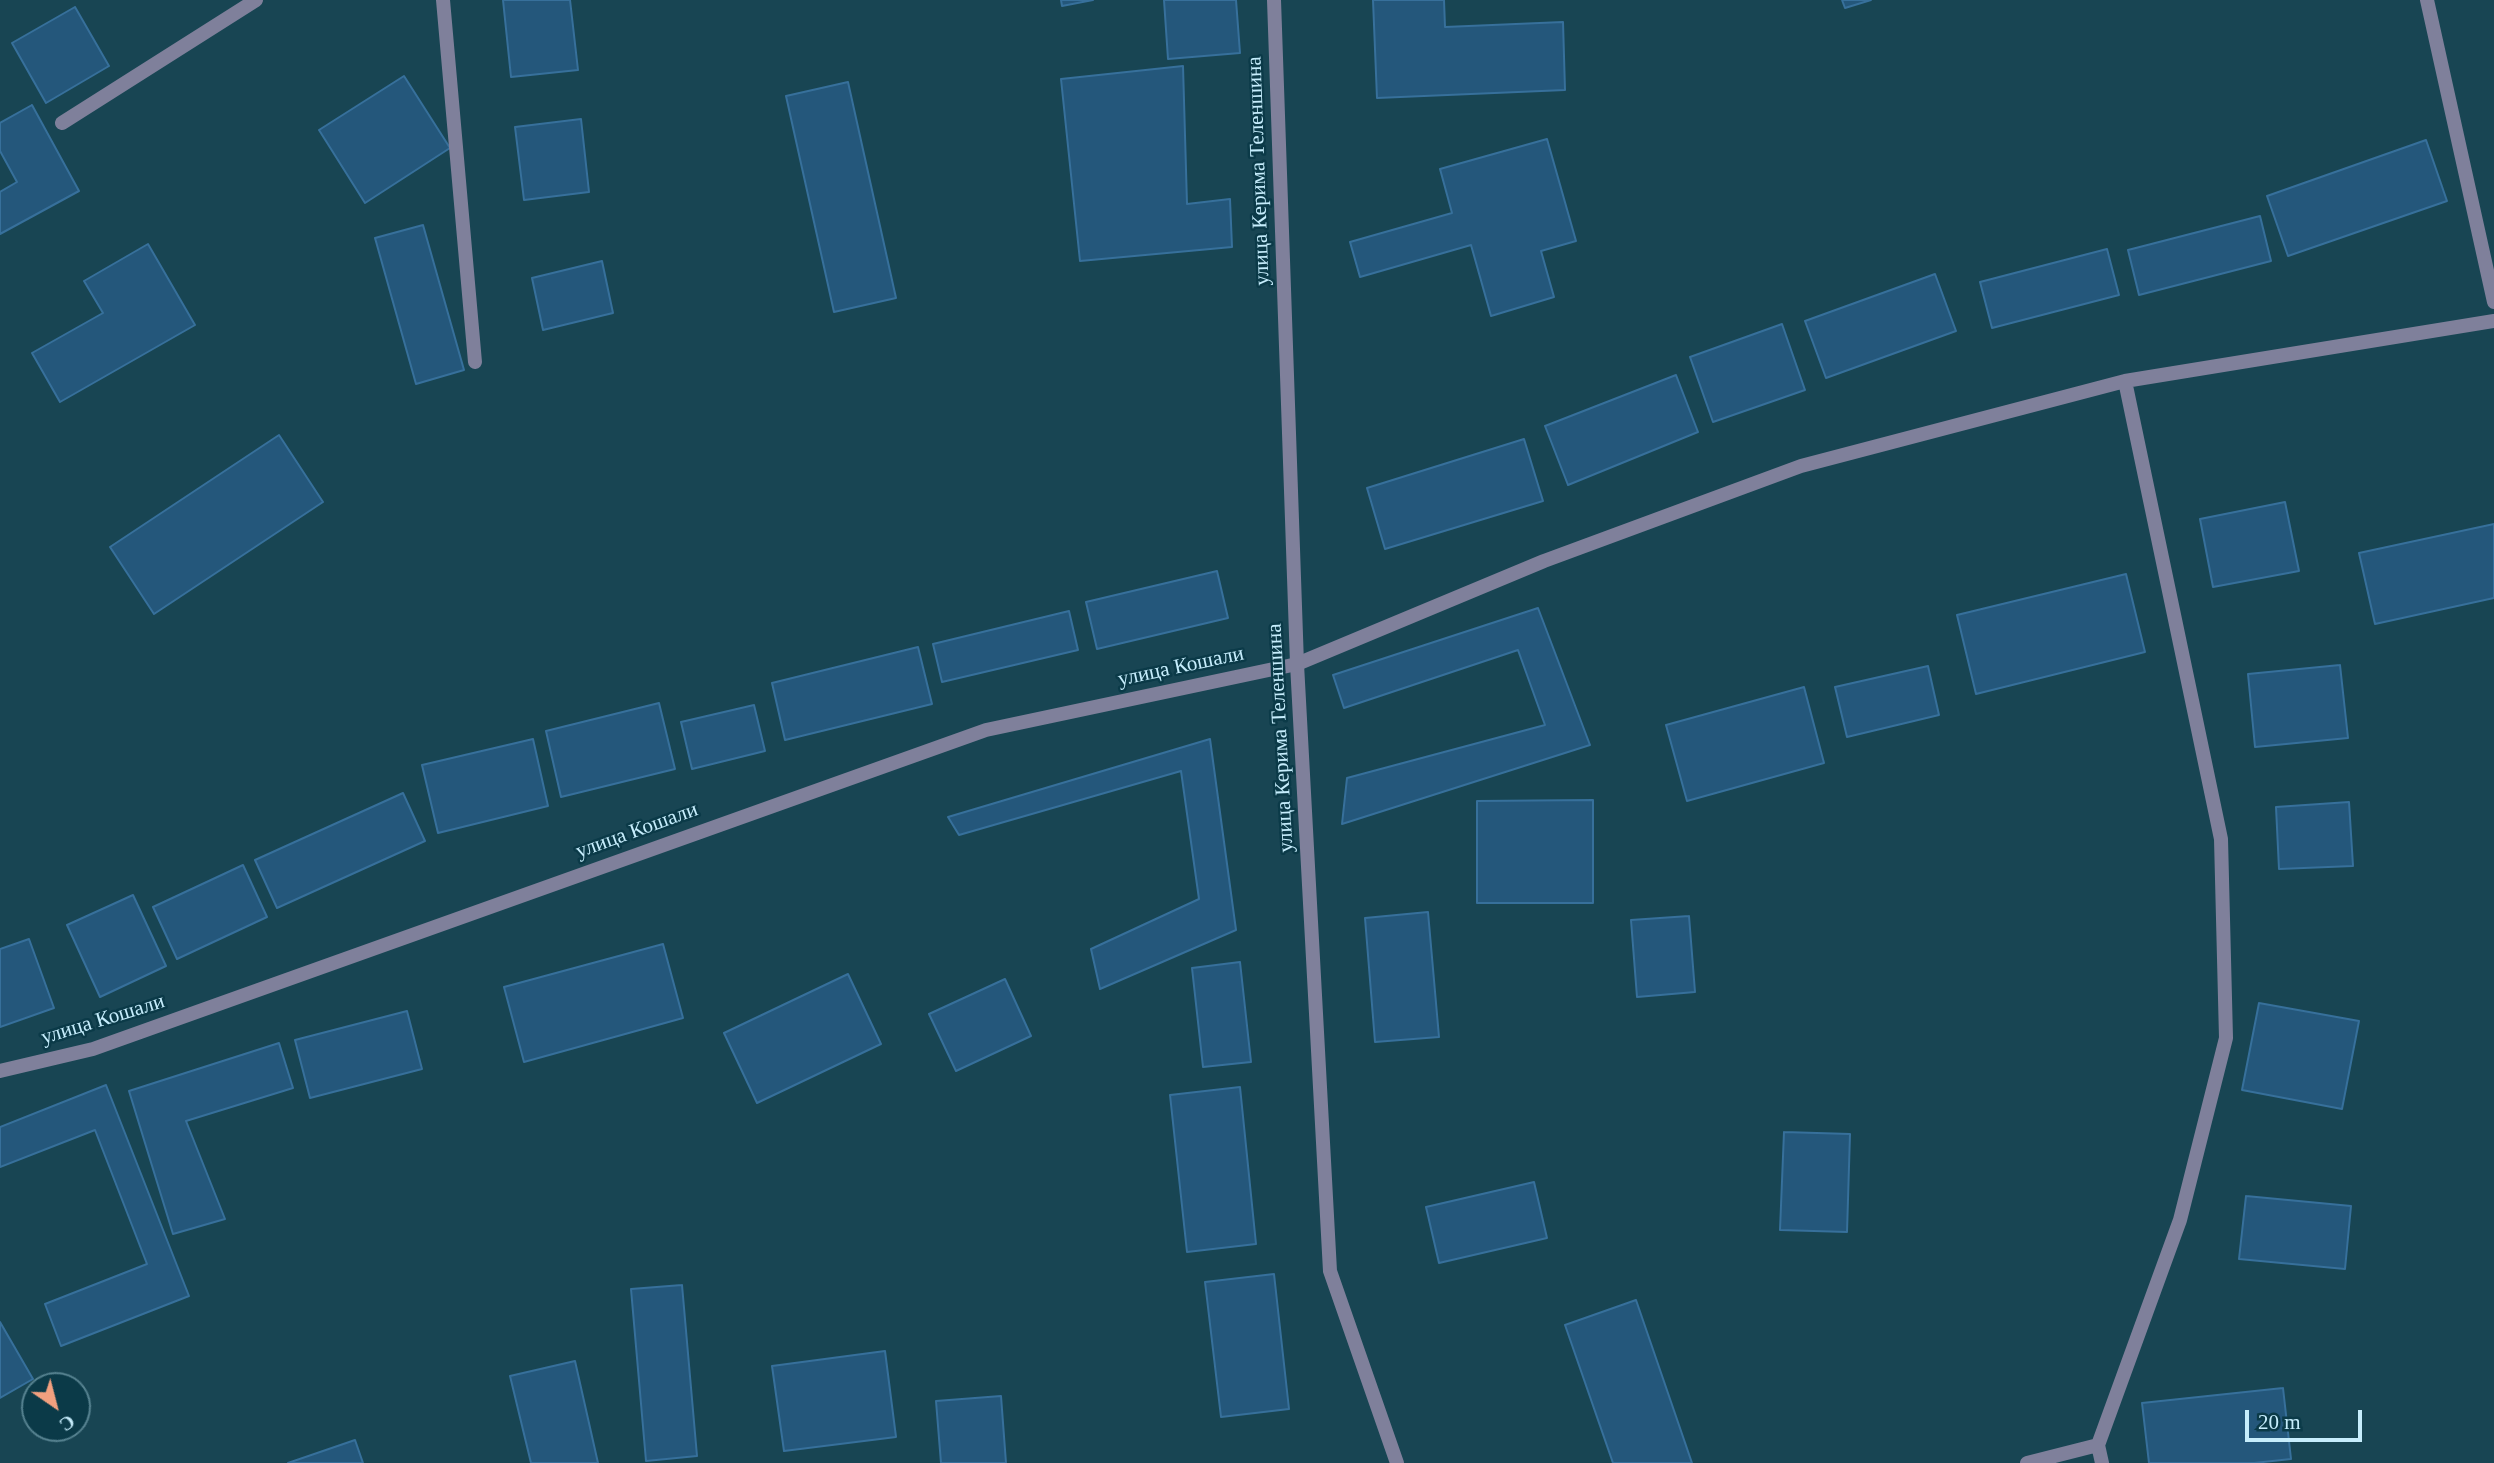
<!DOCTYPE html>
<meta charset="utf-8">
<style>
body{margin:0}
#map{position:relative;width:2494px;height:1463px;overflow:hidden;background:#184553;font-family:"Times New Roman",serif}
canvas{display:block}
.north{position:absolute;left:21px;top:1372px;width:70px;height:70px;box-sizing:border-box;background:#0b3a48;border:2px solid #568290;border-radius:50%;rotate:145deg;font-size:19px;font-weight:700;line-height:28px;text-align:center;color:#c6edfc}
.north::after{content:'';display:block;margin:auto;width:24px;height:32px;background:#f2a07f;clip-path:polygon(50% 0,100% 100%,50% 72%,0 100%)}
.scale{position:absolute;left:2245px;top:1410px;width:117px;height:32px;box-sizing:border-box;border:4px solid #c6edfc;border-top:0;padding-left:9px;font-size:21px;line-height:24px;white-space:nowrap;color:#c6edfc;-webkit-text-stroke:5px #0b3a48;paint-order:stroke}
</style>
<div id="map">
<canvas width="2494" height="1463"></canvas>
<div class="north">С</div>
<div class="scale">20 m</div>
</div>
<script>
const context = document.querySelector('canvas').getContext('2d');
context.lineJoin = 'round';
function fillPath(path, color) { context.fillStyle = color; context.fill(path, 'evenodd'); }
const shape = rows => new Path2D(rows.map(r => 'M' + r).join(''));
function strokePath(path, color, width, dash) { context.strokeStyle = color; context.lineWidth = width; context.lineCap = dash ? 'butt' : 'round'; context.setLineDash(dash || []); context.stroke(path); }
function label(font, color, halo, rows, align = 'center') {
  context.font = font + ' "Times New Roman",serif'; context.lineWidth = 5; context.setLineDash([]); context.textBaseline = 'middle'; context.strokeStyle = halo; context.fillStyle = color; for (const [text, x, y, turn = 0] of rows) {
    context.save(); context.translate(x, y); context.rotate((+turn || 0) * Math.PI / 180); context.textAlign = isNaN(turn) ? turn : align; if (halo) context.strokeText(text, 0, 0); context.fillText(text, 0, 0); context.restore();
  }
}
const building = shape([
 [503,0,570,0,578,70,511,77,503,0],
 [1061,0,1093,0,1062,6,1061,0],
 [1164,0,1236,0,1240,53,1168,59,1164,0],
 [1373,0,1444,0,1445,27,1563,22,1565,90,1377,98,1373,0],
 [1842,0,1871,0,1845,8,1842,0],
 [75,7,109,66,46,103,12,43,75,7],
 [1183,66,1187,204,1230,199,1232,247,1080,261,1061,79,1183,66],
 [404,76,450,148,365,203,319,130,404,76],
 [848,82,896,298,834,312,786,96,848,82],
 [32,105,79,191,0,234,0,192,17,182,0,151,0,123,32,105],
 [581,119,589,192,524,200,515,127,581,119],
 [1547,139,1576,241,1541,251,1554,297,1491,316,1471,245,1360,277,1350,242,1452,213,1440,169,1547,139],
 [2426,140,2447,201,2288,256,2267,196,2426,140],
 [2260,216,2271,261,2139,295,2128,250,2260,216],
 [423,225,464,370,416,384,375,238,423,225],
 [148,244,195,325,60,402,32,353,103,313,84,281,148,244],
 [2107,249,2119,295,1992,328,1980,282,2107,249],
 [602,261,613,313,543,330,532,278,602,261],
 [1935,274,1956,331,1826,378,1805,321,1935,274],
 [1782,324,1805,390,1713,422,1690,357,1782,324],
 [1676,375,1698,432,1568,485,1545,426,1676,375],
 [279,435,323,502,154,614,110,547,279,435],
 [1524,439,1543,501,1385,549,1367,488,1524,439],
 [2285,502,2299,571,2213,587,2200,519,2285,502],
 [2494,524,2494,598,2375,624,2359,553,2494,524],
 [1217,571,1228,618,1097,649,1086,602,1217,571],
 [2126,574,2145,652,1976,694,1957,615,2126,574],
 [1538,608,1590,745,1342,824,1347,778,1545,725,1518,650,1344,708,1333,675,1538,608],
 [1069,611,1078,650,942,682,933,644,1069,611],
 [918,647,932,704,785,740,772,683,918,647],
 [2340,665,2348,738,2255,747,2248,674,2340,665],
 [1928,666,1939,715,1847,737,1835,687,1928,666],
 [1804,687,1824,763,1687,801,1666,725,1804,687],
 [659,703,675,769,561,797,546,731,659,703],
 [754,705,765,751,692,769,681,722,754,705],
 [533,739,548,806,438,833,422,765,533,739],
 [1210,739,1236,930,1100,989,1091,949,1199,899,1181,771,959,835,948,817,1210,739],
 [403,793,425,841,277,908,255,860,403,793],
 [1593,800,1593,903,1477,903,1477,801,1593,800],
 [2349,802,2353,866,2279,869,2276,807,2349,802],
 [243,865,267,917,177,959,153,907,243,865],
 [133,895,166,966,100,997,67,925,133,895],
 [1428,912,1439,1037,1375,1042,1365,918,1428,912],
 [1689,916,1695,992,1637,997,1631,920,1689,916],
 [29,939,54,1008,0,1027,0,949,29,939],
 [663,944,683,1018,524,1062,504,987,663,944],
 [1240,962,1251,1062,1203,1067,1192,968,1240,962],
 [848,974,881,1044,757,1103,724,1033,848,974],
 [1005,979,1031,1036,956,1071,929,1014,1005,979],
 [2259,1003,2359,1021,2342,1109,2242,1090,2259,1003],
 [407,1011,422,1069,310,1098,295,1040,407,1011],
 [279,1043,293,1088,186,1121,225,1219,173,1234,129,1091,279,1043],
 [106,1085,189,1296,61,1346,45,1304,147,1264,95,1130,0,1167,0,1127,106,1085],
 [1240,1087,1256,1244,1187,1252,1170,1095,1240,1087],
 [1784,1132,1850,1134,1847,1232,1780,1230,1784,1132],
 [1534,1182,1547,1238,1439,1263,1426,1207,1534,1182],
 [2246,1196,2351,1206,2345,1269,2239,1259,2246,1196],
 [1274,1274,1289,1409,1221,1417,1205,1282,1274,1274],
 [682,1285,697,1456,646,1461,631,1289,682,1285],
 [1636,1300,1692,1463,1613,1463,1565,1325,1636,1300],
 [0,1322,33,1379,0,1398,0,1322],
 [885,1351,896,1437,784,1451,772,1366,885,1351],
 [575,1361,598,1463,531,1463,510,1376,575,1361],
 [2283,1388,2291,1459,2254,1463,2149,1463,2142,1403,2283,1388],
 [1001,1396,1006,1463,941,1463,936,1401,1001,1396],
 [355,1440,363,1463,288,1463,355,1440]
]);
fillPath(building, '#24577b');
strokePath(building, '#37709b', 2);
strokePath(shape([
 [443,0,475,362],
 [2427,0,2494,302],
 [62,123,256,0],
 [0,1071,93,1049,986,730,1297,664,1544,561,1801,466,2125,381,2494,321],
 [2027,1463,2098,1445],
 [2102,1463,2098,1445,2180,1220,2226,1038,2221,839,2125,381]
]), '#7f809b', 14);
strokePath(shape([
 [1274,0,1297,664,1330,1271,1397,1463]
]), '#7f809b', 14);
label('21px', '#c6edfc', '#0b3a48', [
 ["улица Керима Теленшина",1259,171,-92],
 ["улица Кошали",1181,667,-12],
 ["улица Керима Теленшина",1281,738,-93],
 ["улица Кошали",637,831,-20],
 ["улица Кошали",103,1020,-17]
]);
</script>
